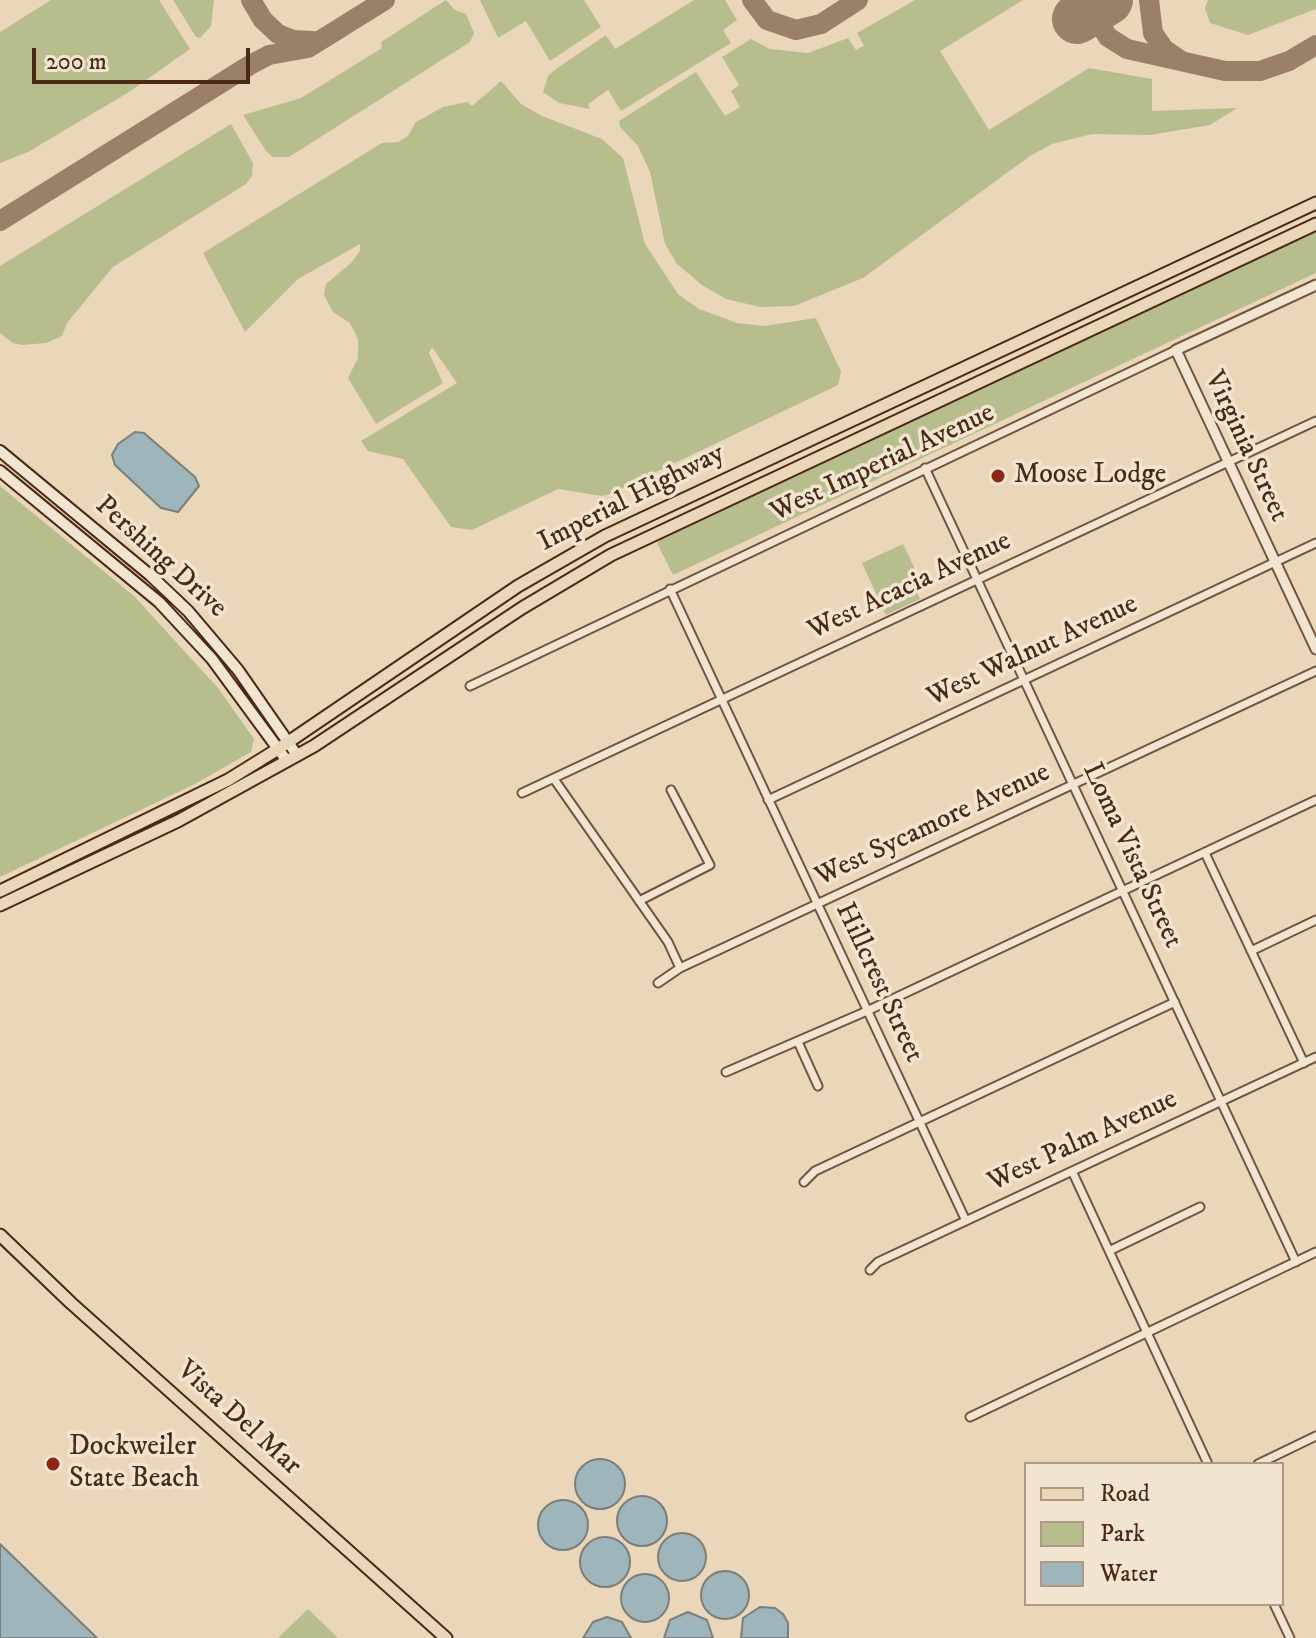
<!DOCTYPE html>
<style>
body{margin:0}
#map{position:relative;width:1316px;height:1638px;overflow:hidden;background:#ead6b8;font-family:"IM FELL DW Pica",serif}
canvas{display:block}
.legend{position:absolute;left:1024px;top:1462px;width:260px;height:144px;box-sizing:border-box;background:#f1e4d1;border:2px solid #ae9986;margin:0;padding:10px 14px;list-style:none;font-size:24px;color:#4a2915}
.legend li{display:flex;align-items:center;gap:16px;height:40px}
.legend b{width:40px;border:2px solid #ae9986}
.scale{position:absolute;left:32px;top:48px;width:218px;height:36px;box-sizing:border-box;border:4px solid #4a2915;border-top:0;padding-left:10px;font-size:24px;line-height:28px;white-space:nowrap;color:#4a2915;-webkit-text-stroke:6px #f1e4d1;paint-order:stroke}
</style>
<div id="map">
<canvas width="1316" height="1638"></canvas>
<ul class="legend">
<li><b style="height:10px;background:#ead6b8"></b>Road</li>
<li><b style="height:22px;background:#b8bd8e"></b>Park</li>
<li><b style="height:22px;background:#9eb6bb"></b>Water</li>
</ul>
<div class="scale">200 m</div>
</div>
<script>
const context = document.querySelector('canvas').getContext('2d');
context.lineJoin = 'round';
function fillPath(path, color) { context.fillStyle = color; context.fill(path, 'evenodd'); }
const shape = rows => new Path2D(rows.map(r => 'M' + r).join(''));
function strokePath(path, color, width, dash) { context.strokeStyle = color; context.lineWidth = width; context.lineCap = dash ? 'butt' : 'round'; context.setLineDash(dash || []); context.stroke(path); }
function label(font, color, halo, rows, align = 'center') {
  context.font = font + ' "IM FELL DW Pica",serif'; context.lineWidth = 7; context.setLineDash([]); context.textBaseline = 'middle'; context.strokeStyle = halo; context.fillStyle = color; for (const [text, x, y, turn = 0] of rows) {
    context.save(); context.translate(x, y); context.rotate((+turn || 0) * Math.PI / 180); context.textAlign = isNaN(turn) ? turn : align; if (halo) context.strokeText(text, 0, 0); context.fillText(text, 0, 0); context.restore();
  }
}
fillPath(shape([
 [51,0,159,0,190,49,129,92,28,152,0,163,0,32],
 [173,0,214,0,211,26,200,38,196,37],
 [446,0,455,10,466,14,474,33,470,42,289,157,273,157,266,151,243,115,301,98,382,48,381,42],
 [480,0,584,0,601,27,550,61,526,21,498,38],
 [694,0,725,0,737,20,723,30,731,43,621,111,608,90,588,104,590,109,559,103,543,92,548,76,556,69,606,35,615,49],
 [915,0,1023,0,940,51,989,130,1089,68,1152,79,1152,111,1237,108,1210,125,1150,135,1092,134,1052,144,1030,156,863,278,794,306,760,307,726,299,702,285,677,264,665,244,650,172,638,146,620,127,619,121,696,72,725,116,740,107,731,91,739,85,722,57,751,39,770,49,808,53,848,38,856,50,864,46,857,33],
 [1208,0,1316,0,1316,9,1248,35,1210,23,1205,8],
 [501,81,521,104,542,116,602,139,623,158,645,244,678,294,699,309,737,323,764,326,816,318,841,372,838,385,610,494,602,496,558,489,472,530,451,527,403,459,368,451,361,441,457,383,432,347,429,353,443,383,376,424,348,378,358,358,358,339,350,323,333,312,324,295,326,284,351,263,360,251,360,244,298,279,245,332,203,253,382,143,398,142,408,136,416,122,443,107,467,102,472,106],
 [231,124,253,163,252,176,246,184,113,267,67,323,62,336,46,343,22,345,13,343,0,333,0,266],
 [1316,231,1316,273,673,575,657,543,663,537],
 [0,486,134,596,218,688,254,739,251,752,195,784,0,877],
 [903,544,923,586,916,590,920,599,886,615,862,563],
 [308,1609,338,1638,278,1638]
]), '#b8bd8e');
const water = shape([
 [135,432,144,433,195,477,199,486,178,512,161,508,115,465,112,455,118,444,135,432],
 '575 1484a25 25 0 1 1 50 0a25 25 0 1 1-50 0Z',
 '617 1521a25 25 0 1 1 50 0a25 25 0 1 1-50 0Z',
 '538 1525a25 25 0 1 1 50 0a25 25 0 1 1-50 0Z',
 '658 1557a24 24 0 1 1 48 0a24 24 0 1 1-48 0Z',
 '580 1562a25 25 0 1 1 50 0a25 25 0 1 1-50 0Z',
 [0,1544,97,1638,0,1638,0,1544],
 '701 1595a24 24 0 1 1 48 0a24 24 0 1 1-48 0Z',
 '621 1598a24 24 0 1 1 48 0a24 24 0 1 1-48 0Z',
 [760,1607,775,1608,783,1614,788,1623,788,1638,741,1638,743,1618,760,1607],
 [688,1612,707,1620,713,1638,664,1638,670,1620,688,1612],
 [607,1617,622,1622,631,1638,583,1638,593,1622,607,1617]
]);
fillPath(water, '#9eb6bb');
strokePath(water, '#7c7e79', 2);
strokePath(shape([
 [251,0,263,20,278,34,293,40,313,41],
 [752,0,767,20,796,30,821,24,858,0],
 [1084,0,1108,37,1127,49,1225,71,1260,71,1289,61,1316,45],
 [1149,0,1153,33,1164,49,1180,60],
 [0,221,250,65,269,55,308,48,385,0]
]), '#9a8066', 20);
strokePath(shape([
 [1077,19,1108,0]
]), '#9a8066', 50);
const minor = shape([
 [925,468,1296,1262],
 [670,589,966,1221],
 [470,686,1176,350],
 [554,779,668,942,680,968],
 [522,793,1316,421],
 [768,800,1316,543],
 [1205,853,1304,1063],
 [639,901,710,865,671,790],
 [1251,951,1316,920],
 [658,983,680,968,1316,671],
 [798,1042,818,1086],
 [726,1072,867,1011,1316,800],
 [1072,1171,1208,1464],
 [804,1182,815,1171,1175,1002],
 [1111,1250,1200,1207],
 [870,1270,878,1262,1316,1057],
 [970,1417,1316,1252],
 [1258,1464,1316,1436],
 [1274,1604,1290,1638]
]);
const tertiary = shape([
 [1316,285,1176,350,1316,649]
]);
const secondary = shape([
 [0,451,150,575,188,611,238,670,297,755],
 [0,471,159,602,212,659,287,761]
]);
const primary = shape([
 [0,891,228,780,278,749,518,586,605,536,1316,203],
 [0,905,178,821,314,746,522,608,611,555,1316,224],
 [0,1235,71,1303,446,1638]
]);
strokePath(minor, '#72543e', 11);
strokePath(tertiary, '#72543e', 13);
strokePath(secondary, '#4a2915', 14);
strokePath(primary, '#4a2915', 15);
strokePath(minor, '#f1e4d1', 7);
strokePath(tertiary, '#f1e4d1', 9);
strokePath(secondary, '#f1e4d1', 10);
strokePath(primary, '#ead6b8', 11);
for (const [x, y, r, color] of [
 [998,476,8,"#8f2418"],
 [53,1464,8,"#8f2418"]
]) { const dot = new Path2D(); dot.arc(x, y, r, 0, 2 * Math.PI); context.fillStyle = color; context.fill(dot); strokePath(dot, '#f1e4d1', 3); }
label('28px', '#4a2915', '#f1e4d1', [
 ["Virginia Street",1245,447,65],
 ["West Imperial Avenue",883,464,-25],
 ["Imperial Highway",632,499,-27],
 ["Pershing Drive",160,558,42],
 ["West Acacia Avenue",910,587,-25],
 ["West Walnut Avenue",1033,652,-25],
 ["West Sycamore Avenue",933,826,-25],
 ["Loma Vista Street",1131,856,65],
 ["Hillcrest Street",878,983,65],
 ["West Palm Avenue",1083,1142,-25],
 ["Vista Del Mar",238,1419,42]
]);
label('28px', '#4a2915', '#f1e4d1', [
 ["Moose Lodge",1014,476],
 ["Dockweiler",69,1448],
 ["State Beach",69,1480]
], 'left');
</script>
